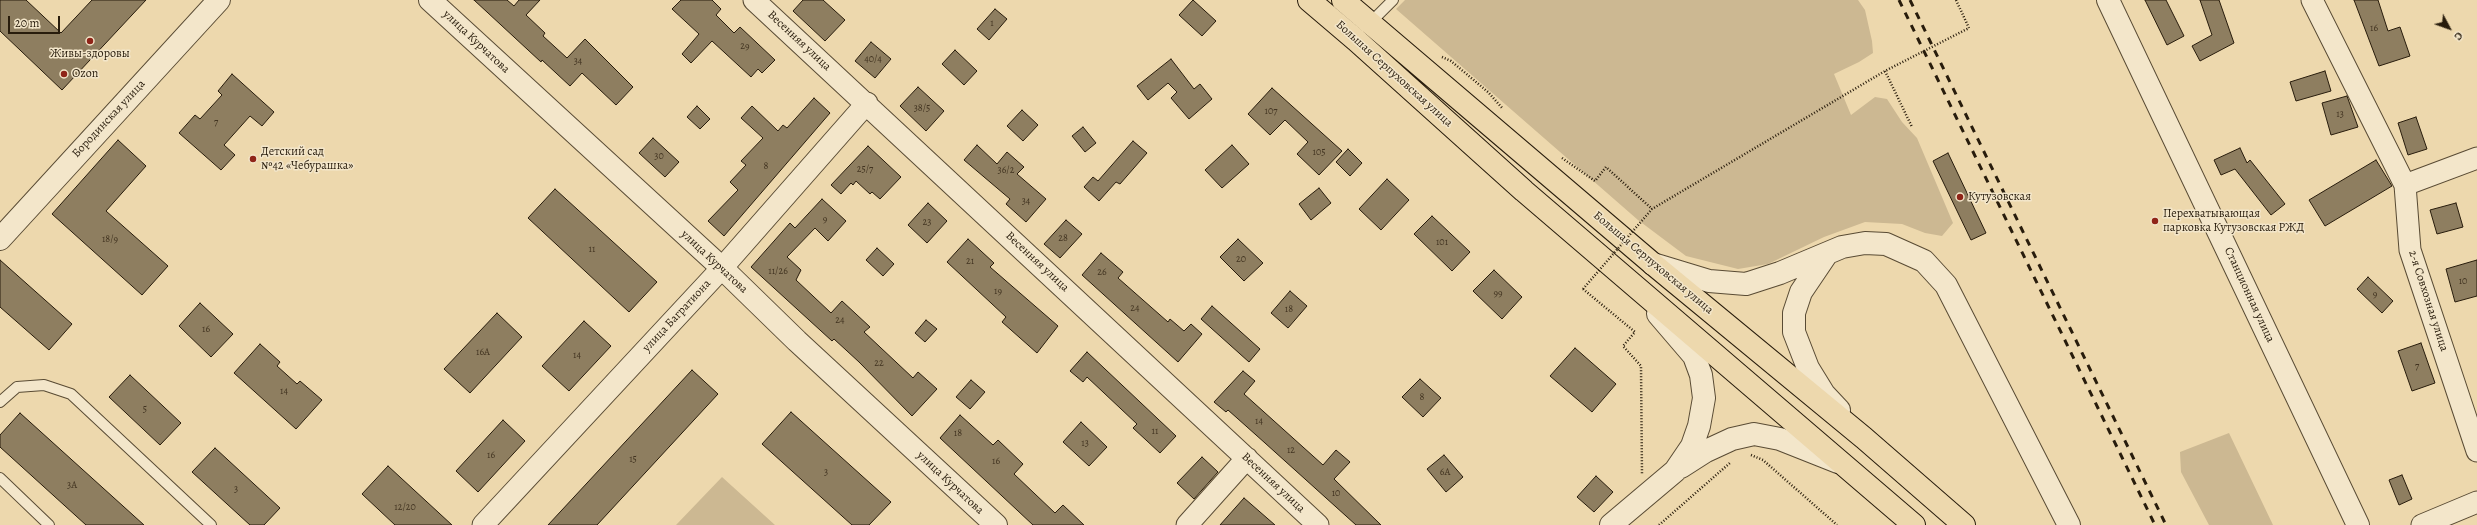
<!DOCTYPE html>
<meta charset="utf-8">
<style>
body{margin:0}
#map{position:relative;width:2477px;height:525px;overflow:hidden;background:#edd8ad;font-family:Alegreya,serif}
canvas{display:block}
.north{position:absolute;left:2429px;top:8px;width:40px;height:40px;-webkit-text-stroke:3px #f3e6ca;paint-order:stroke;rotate:131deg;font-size:11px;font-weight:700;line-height:16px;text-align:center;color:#281c0c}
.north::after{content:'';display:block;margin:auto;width:14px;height:18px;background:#281c0c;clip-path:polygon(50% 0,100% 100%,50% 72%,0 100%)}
.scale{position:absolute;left:8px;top:16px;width:52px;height:18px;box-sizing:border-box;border:2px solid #281c0c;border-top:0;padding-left:5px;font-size:12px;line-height:14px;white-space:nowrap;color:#281c0c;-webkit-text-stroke:3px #f3e6ca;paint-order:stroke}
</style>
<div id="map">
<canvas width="2477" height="525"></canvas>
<div class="north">С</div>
<div class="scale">20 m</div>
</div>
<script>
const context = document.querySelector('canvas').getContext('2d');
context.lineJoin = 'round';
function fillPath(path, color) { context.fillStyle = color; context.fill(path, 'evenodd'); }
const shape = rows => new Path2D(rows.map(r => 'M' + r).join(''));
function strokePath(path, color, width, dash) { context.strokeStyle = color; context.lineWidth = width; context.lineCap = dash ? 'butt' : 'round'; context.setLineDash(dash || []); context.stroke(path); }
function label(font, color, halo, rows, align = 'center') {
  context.font = font + ' Alegreya,serif'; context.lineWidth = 3; context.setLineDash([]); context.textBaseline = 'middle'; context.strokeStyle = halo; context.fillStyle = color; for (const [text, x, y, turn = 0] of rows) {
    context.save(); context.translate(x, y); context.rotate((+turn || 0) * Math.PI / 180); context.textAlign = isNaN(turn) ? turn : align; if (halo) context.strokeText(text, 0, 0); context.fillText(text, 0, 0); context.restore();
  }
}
fillPath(shape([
 [1405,0,1858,0,1865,10,1872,41,1873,53,1859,62,1834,74,1851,115,1875,97,1887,99,1902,122,1917,138,1953,223,1942,236,1925,233,1902,224,1865,222,1824,237,1768,264,1738,269,1686,256,1638,220,1396,9],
 [2229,433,2273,525,2209,525,2181,472,2180,452],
 [722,477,775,525,676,525]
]), '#ccb892');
const building = shape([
 [0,0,26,0,61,33,92,0,146,0,62,90,0,31,0,0],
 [474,0,507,0,514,6,519,0,540,0,526,15,545,33,543,36,567,58,585,39,633,87,616,105,582,73,570,86,542,60,541,62,474,0],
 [681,0,712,0,721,9,716,15,734,33,740,27,775,60,762,73,758,69,751,77,712,41,691,63,682,54,699,34,672,9,681,0],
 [803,0,823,0,845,20,825,41,793,11,803,0],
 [1193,0,1216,21,1202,36,1179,15,1193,0],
 [2145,0,2166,0,2184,36,2167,45,2145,0],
 [2200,0,2219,0,2234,43,2200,61,2192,46,2212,35,2200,0],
 [2354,0,2378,0,2388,31,2400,27,2410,56,2379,66,2354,0],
 [995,9,1007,19,989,40,977,29,995,9],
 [871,42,891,59,875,78,855,61,871,42],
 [955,50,977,71,964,85,942,64,955,50],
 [1171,59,1194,89,1200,84,1212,99,1189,119,1171,98,1177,92,1168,83,1148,100,1137,86,1171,59],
 [2325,71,2331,91,2296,101,2290,82,2325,71],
 [232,74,274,112,262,126,250,116,224,145,235,155,221,170,179,133,195,115,200,119,222,95,218,91,232,74],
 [918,87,944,111,926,131,900,106,918,87],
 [1272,88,1342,151,1319,175,1297,154,1308,142,1285,120,1270,135,1248,114,1272,88],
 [2347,96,2358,127,2331,135,2322,103,2347,96],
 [814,98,830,113,724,236,708,221,738,190,730,182,746,165,741,161,763,138,741,118,752,106,778,131,783,125,787,128,814,98],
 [697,106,710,119,700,129,687,117,697,106],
 [1022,110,1038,125,1023,141,1007,126,1022,110],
 [2416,117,2427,149,2408,155,2398,123,2416,117],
 [1083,127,1096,143,1085,152,1072,136,1083,127],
 [653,138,679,162,665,177,639,153,653,138],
 [118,140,146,166,106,211,168,266,142,295,52,214,118,140],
 [1133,141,1147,153,1120,184,1116,182,1099,201,1084,187,1093,177,1098,181,1133,141],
 [977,145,997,164,1007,152,1024,167,1017,174,1046,199,1026,222,1006,204,1010,199,964,160,977,145],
 [1232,145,1249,164,1222,188,1205,170,1232,145],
 [868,146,901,177,880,199,872,192,870,194,856,181,853,185,851,183,841,194,831,185,868,146],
 [2240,148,2247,163,2250,160,2285,204,2271,215,2235,169,2221,175,2214,160,2240,148],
 [1348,149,1362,163,1350,176,1336,162,1348,149],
 [1948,153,1986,233,1971,240,1933,161,1948,153],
 [2376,160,2392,186,2325,226,2309,200,2376,160],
 [1387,179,1409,200,1381,230,1359,209,1387,179],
 [1319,188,1331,203,1311,220,1299,204,1319,188],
 [555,189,657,282,629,312,528,218,555,189],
 [822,199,846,221,828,241,815,228,787,257,801,270,796,280,831,313,842,301,870,327,864,332,913,378,918,372,937,389,912,416,859,362,834,339,832,341,751,267,790,223,795,228,822,199],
 [928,203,947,221,927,243,908,225,928,203],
 [2456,203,2463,227,2437,234,2430,210,2456,203],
 [1432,216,1470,252,1452,271,1414,234,1432,216],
 [1066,220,1082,234,1060,258,1044,244,1066,220],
 [968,239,994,263,990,267,1058,326,1037,353,1002,322,1006,317,947,262,968,239],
 [1238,239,1263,263,1244,281,1220,257,1238,239],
 [877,248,894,264,883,276,866,260,877,248],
 [1101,253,1123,272,1118,278,1168,322,1170,319,1184,331,1191,324,1202,334,1178,362,1082,275,1101,253],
 [0,260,72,324,49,350,0,307,0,260],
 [2477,260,2477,296,2455,302,2446,269,2477,260],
 [1494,270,1522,297,1502,319,1473,291,1494,270],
 [2368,277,2393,301,2382,313,2357,289,2368,277],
 [1290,291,1307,306,1288,328,1271,313,1290,291],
 [200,303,233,334,211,357,179,326,200,303],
 [1212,306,1260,349,1249,362,1201,319,1212,306],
 [497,313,522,337,470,393,444,369,497,313],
 [926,320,937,329,925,342,915,333,926,320],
 [584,321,611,346,569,391,542,366,584,321],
 [2421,343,2435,383,2412,391,2398,351,2421,343],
 [260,344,280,362,277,366,297,384,300,381,322,400,296,429,234,373,260,344],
 [1575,348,1616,384,1592,412,1550,376,1575,348],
 [1087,352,1176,436,1160,453,1133,428,1137,424,1087,377,1083,382,1070,371,1087,352],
 [692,370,718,394,597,525,548,525,692,370],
 [1243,371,1255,381,1244,394,1323,465,1336,450,1350,462,1334,479,1381,525,1356,525,1265,443,1228,410,1226,412,1214,402,1243,371],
 [130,375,181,423,160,445,109,397,130,375],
 [1420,379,1441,398,1423,417,1402,397,1420,379],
 [971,380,985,392,970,409,956,397,971,380],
 [791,412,891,502,869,525,852,525,762,444,791,412],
 [20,413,144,525,86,525,0,447,0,435,20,413],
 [960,415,993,445,998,440,1023,464,1014,474,1055,513,1063,505,1084,525,1033,525,940,438,960,415],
 [503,420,525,441,478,492,456,471,503,420],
 [1081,422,1107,447,1089,466,1063,442,1081,422],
 [215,448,280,508,264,525,250,525,192,472,215,448],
 [1444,455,1463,477,1446,492,1427,469,1444,455],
 [1202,457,1218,472,1194,499,1177,483,1202,457],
 [388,466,452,525,395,525,362,494,388,466],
 [2402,475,2412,499,2399,505,2389,480,2402,475],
 [1596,476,1613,492,1594,512,1577,497,1596,476],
 [1244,498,1275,525,1220,525,1244,498]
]);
fillPath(building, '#8e7e60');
strokePath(building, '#281c0c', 1);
const service = shape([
 [1370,23,1393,0],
 [0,402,17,387,44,385,71,394,211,525],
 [0,478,49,525]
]);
const minor = shape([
 [754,0,1318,525],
 [2312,0,2405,185,2410,250,2477,451],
 [2405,185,2477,158],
 [483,525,722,268,867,103],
 [1187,525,1247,458],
 [2422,525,2477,502]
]);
const tertiary = shape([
 [430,0,722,268,797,341,996,525],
 [2108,0,2358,525],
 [0,239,219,0],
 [1826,255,1801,292,1794,313,1794,332,1808,368,1824,394,1839,410],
 [1653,264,1709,281,1746,284,1780,273,1842,247,1865,243,1886,244,1924,261,1946,285,2069,525],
 [1681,467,1706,451,1732,439,1754,434,1780,439,1838,462],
 [1611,525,1675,471,1692,446,1699,426,1704,398,1701,375,1694,356,1658,314]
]);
const primary = shape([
 [1309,0,1356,40,1524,191,1914,525],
 [1343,0,1653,264,1864,438,1964,525]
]);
strokePath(service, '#594b34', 12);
strokePath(minor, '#594b34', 23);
strokePath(tertiary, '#594b34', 24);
strokePath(primary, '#281c0c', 24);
strokePath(shape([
 [1956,0,1969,28],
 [1442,57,1451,61,1488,92,1503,109],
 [1885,71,1912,127],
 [1562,158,1595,181,1606,167,1652,209],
 [1583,289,1635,332,1623,346,1641,366,1642,474],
 [1751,455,1763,460,1837,525],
 [1659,525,1731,462]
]), '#281c0c', 2.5, [1, 2]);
strokePath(service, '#f3e6ca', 10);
strokePath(minor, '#f3e6ca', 21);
strokePath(tertiary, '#f3e6ca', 22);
strokePath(primary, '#edd8ad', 22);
strokePath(shape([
 [1899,0,2155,525],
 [1910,0,2166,525]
]), '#281c0c', 3, [7, 7]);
strokePath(shape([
 [1583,289,1652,209,1885,71,1969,28]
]), '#281c0c', 2.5, [1, 2]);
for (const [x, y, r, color] of [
 [90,41,4,"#8f2418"],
 [64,74,4,"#8f2418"],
 [253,159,4,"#8f2418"],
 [1960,197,4,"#8f2418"],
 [2155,221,4,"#8f2418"]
]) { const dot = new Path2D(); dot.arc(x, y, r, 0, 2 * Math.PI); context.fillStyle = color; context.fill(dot); strokePath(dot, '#f3e6ca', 1.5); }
label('10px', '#423421', null, [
 ["1",992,24],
 ["16",2374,29],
 ["29",745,47],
 ["40/4",873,60],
 ["34",578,62],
 ["38/5",922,109],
 ["107",1271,112],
 ["13",2340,115],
 ["7",216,123],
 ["105",1319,153],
 ["30",659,157],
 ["8",766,167],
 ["25/7",865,170],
 ["36/2",1006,171],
 ["34",1026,202],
 ["9",825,220],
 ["23",927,223],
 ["28",1063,239],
 ["18/9",110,240],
 ["101",1442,243],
 ["11",592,250],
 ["20",1241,260],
 ["21",970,262],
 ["11/26",778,272],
 ["26",1102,273],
 ["10",2463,282],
 ["19",998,292],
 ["99",1498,294],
 ["9",2375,295],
 ["24",1135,309],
 ["18",1289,310],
 ["24",840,321],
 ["16",206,330],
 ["16А",483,353],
 ["14",577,356],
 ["22",879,364],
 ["7",2417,367],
 ["14",284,392],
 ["8",1422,398],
 ["5",145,410],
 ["14",1259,422],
 ["11",1155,432],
 ["18",958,434],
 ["13",1085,444],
 ["12",1291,451],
 ["16",491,456],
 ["15",633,460],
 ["16",996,462],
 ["3",826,473],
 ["6А",1445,473],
 ["3А",72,486],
 ["3",236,490],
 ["10",1336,494],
 ["12/20",405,508]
]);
label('12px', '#281c0c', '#f3e6ca', [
 ["Весенняя улица",799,41,43],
 ["улица Курчатова",476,42,43],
 ["Большая Серпуховская улица",1394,74,42],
 ["Бородинская улица",109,119,-47],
 ["улица Курчатова",714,262,43],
 ["Весенняя улица",1037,262,43],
 ["Большая Серпуховская улица",1653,263,40],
 ["Станционная улица",2249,295,65],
 ["2-я Совхозная улица",2428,301,72],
 ["улица Багратиона",677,316,-47],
 ["улица Курчатова",950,483,43],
 ["Весенняя улица",1273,483,43]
]);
label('12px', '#281c0c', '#f3e6ca', [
 ["Живы-здоровы",90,54,"center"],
 ["Ozon",72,74],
 ["Детский сад",261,152],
 ["№42 «Чебурашка»",261,166],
 ["Кутузовская",1968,197],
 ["Перехватывающая",2163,214],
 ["парковка Кутузовская РЖД",2163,228]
], 'left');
</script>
